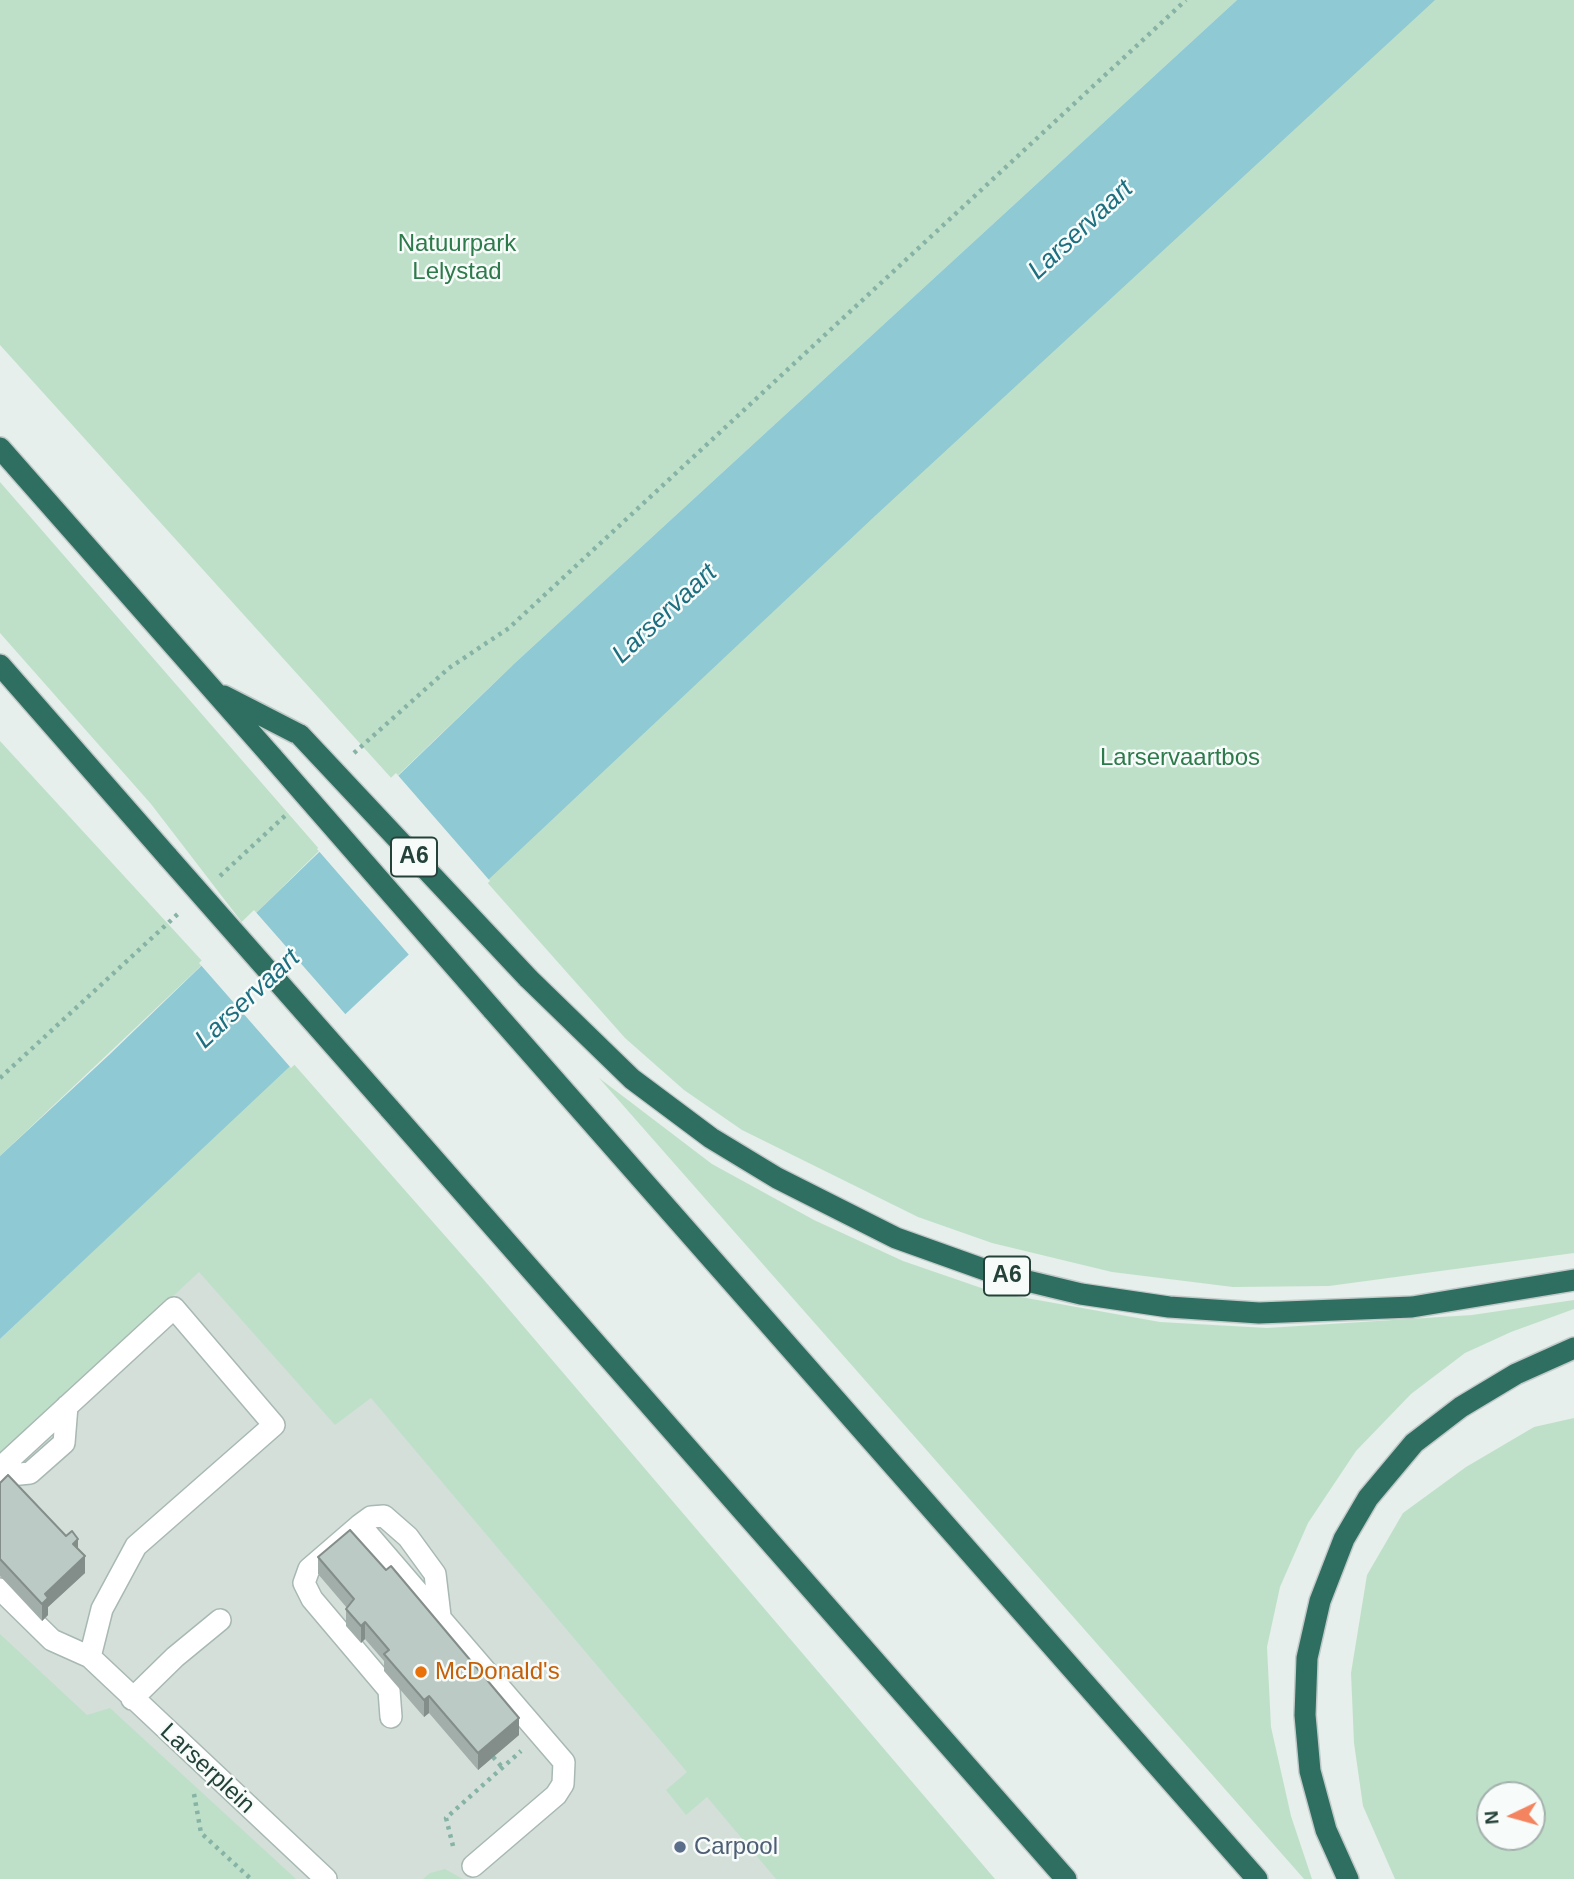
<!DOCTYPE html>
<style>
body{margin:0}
#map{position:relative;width:1574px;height:1879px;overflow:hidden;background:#e6efeb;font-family:Helvetica,sans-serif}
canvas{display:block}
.north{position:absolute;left:1476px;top:1781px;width:70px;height:70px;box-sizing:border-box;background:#f7fbf9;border:2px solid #a3b1ad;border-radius:50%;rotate:265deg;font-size:19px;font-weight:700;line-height:28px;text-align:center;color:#24423a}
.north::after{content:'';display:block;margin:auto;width:24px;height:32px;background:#f4845f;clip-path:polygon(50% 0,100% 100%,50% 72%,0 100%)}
</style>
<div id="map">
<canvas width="1574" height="1879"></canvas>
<div class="north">N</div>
</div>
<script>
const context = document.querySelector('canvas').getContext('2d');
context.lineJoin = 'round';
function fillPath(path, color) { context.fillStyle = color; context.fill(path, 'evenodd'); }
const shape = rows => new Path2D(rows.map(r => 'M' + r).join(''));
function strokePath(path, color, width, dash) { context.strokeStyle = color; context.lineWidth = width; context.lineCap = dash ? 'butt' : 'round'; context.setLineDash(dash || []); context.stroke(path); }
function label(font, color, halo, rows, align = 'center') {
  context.font = font + ' Helvetica,sans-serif'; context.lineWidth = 5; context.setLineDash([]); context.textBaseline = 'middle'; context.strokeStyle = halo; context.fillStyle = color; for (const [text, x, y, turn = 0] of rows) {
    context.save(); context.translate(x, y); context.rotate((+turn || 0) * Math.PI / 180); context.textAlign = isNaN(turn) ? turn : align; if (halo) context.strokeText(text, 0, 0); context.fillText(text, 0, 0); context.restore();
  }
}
fillPath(shape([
 [212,1193,791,1879,0,1879,0,1395]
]), '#d4dfda');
fillPath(shape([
 [0,0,1237,0,516,662,393,780,0,345],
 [1421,0,1574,0,1574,1253,1329,1286,1233,1287,1112,1272,992,1243,918,1217,742,1130,684,1090,625,1038,485,880],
 [0,482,320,850,244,925,151,804,0,633],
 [0,741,204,963,0,1156],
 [292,1062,484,1280,995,1879,776,1879,707,1797,686,1815,666,1790,687,1772,371,1398,335,1425,199,1272,0,1457,0,1339],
 [599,1078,712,1164,814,1220,903,1261,993,1292,1160,1322,1267,1328,1472,1315,1574,1300,1574,1309,1511,1332,1465,1353,1411,1394,1356,1451,1308,1523,1280,1587,1267,1647,1271,1727,1291,1816,1312,1879,1304,1879],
 [1574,1418,1574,1879,1395,1879,1363,1806,1354,1743,1351,1673,1367,1575,1403,1513,1466,1467,1534,1427],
 [1490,1795,1532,1795,1532,1837,1490,1837],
 [0,1634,87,1715,110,1708,296,1879,0,1879],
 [445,1869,463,1879,423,1879,430,1873]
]), '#bfe0c8');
fillPath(shape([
 [1237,0,1435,0,876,515,0,1339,0,1156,109,1055,516,662]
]), '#8ec9d4');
fillPath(shape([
 [396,773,490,881,410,956,317,849],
 [254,910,347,1016,291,1068,199,963]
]), '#e6efeb');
const minor = shape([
 [0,1468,174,1308,274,1425,136,1546,102,1609,90,1657],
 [0,1476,30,1473,64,1443,67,1406],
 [360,1525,371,1517,384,1516,408,1537,435,1574,440,1616],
 [0,1589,52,1640,90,1657,326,1879],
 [132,1699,175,1657,220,1620],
 [391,1717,389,1690,312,1599,304,1583,309,1569,360,1525,564,1762,563,1784,556,1795,473,1866]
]);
const highway = shape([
 [0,448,273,758],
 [0,665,168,857],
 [224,696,300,735],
 [528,978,632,1079,711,1138,777,1178,896,1238,994,1273,1081,1294,1169,1307,1259,1313,1412,1307,1574,1280],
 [492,1009,1257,1879],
 [389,1108,1066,1879],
 [1348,1879,1326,1830,1310,1771,1305,1715,1307,1658,1320,1601,1344,1539,1368,1498,1414,1443,1461,1407,1516,1374,1574,1348]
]);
strokePath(minor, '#a8b8b2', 24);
strokePath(highway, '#c2cac8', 24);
strokePath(shape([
 [354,753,449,668,509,628,1186,0],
 [220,876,288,813],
 [0,1078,180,912],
 [493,1757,502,1767],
 [194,1794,201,1833,251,1879],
 [453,1846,446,1818,521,1751]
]), '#86b3a5', 4.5, [3.5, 5]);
strokePath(minor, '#fff', 21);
strokePath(highway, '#2f6f62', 21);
const highwayBridge = shape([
 [300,735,528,978],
 [273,758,492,1009],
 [168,857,389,1108]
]);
strokePath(highwayBridge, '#c2cac8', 24, []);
strokePath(highwayBridge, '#2f6f62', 21);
fillPath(shape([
 [0,1483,66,1536,78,1549,85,1573,48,1607,48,1615,42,1621,0,1576],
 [318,1557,519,1735,478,1770,429,1713,424,1717,384,1671,384,1661,365,1639,361,1643,346,1626,346,1609,347,1608,318,1574]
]), '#a1aea9');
fillPath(shape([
 [78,1539,78,1556,73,1544],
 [85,1556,85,1573,48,1607,48,1615,42,1621,42,1604,45,1594],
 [365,1622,365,1639,361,1643,361,1626],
 [429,1696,429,1713,424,1717,424,1700],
 [519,1718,519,1735,478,1770,478,1753]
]), '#838d89');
const building = shape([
 [8,1475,66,1536,72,1531,78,1539,73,1544,85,1556,45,1594,48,1598,42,1604,0,1559,0,1483,8,1475],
 [350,1530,386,1570,391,1566,519,1718,478,1753,429,1696,424,1700,384,1654,389,1650,365,1622,361,1626,346,1609,354,1599,318,1557,350,1530]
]);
fillPath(building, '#bbcac4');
strokePath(building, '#838d89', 2);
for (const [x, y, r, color] of [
 [421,1672,7,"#e8710a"],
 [680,1847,7,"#5c6f8a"]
]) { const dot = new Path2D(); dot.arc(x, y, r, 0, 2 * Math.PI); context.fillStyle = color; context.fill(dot); strokePath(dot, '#f7fbf9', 2.5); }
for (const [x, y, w] of [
 [414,857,46],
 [1007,1276,46]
]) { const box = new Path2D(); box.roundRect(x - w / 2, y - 19.5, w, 39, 5); context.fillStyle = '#f7fbf9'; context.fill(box); strokePath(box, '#24423a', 2); }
label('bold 23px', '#24423a', null, [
 ["A6",414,857],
 ["A6",1007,1276]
]);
label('24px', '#2d7a4b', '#f7fbf9', [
 ["Natuurpark",457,244],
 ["Lelystad",457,272],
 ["Larservaartbos",1180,758]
]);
label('24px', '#c56008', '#f7fbf9', [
 ["McDonald's",435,1672]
], 'left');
label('24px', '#24423a', '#f7fbf9', [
 ["Larserplein",207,1769,43]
]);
label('24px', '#4e5e75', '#f7fbf9', [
 ["Carpool",694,1847]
], 'left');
label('italic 26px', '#1c6f80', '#f7fbf9', [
 ["Larservaart",1081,230,-43],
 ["Larservaart",665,614,-43],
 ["Larservaart",248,999,-43]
]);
</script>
